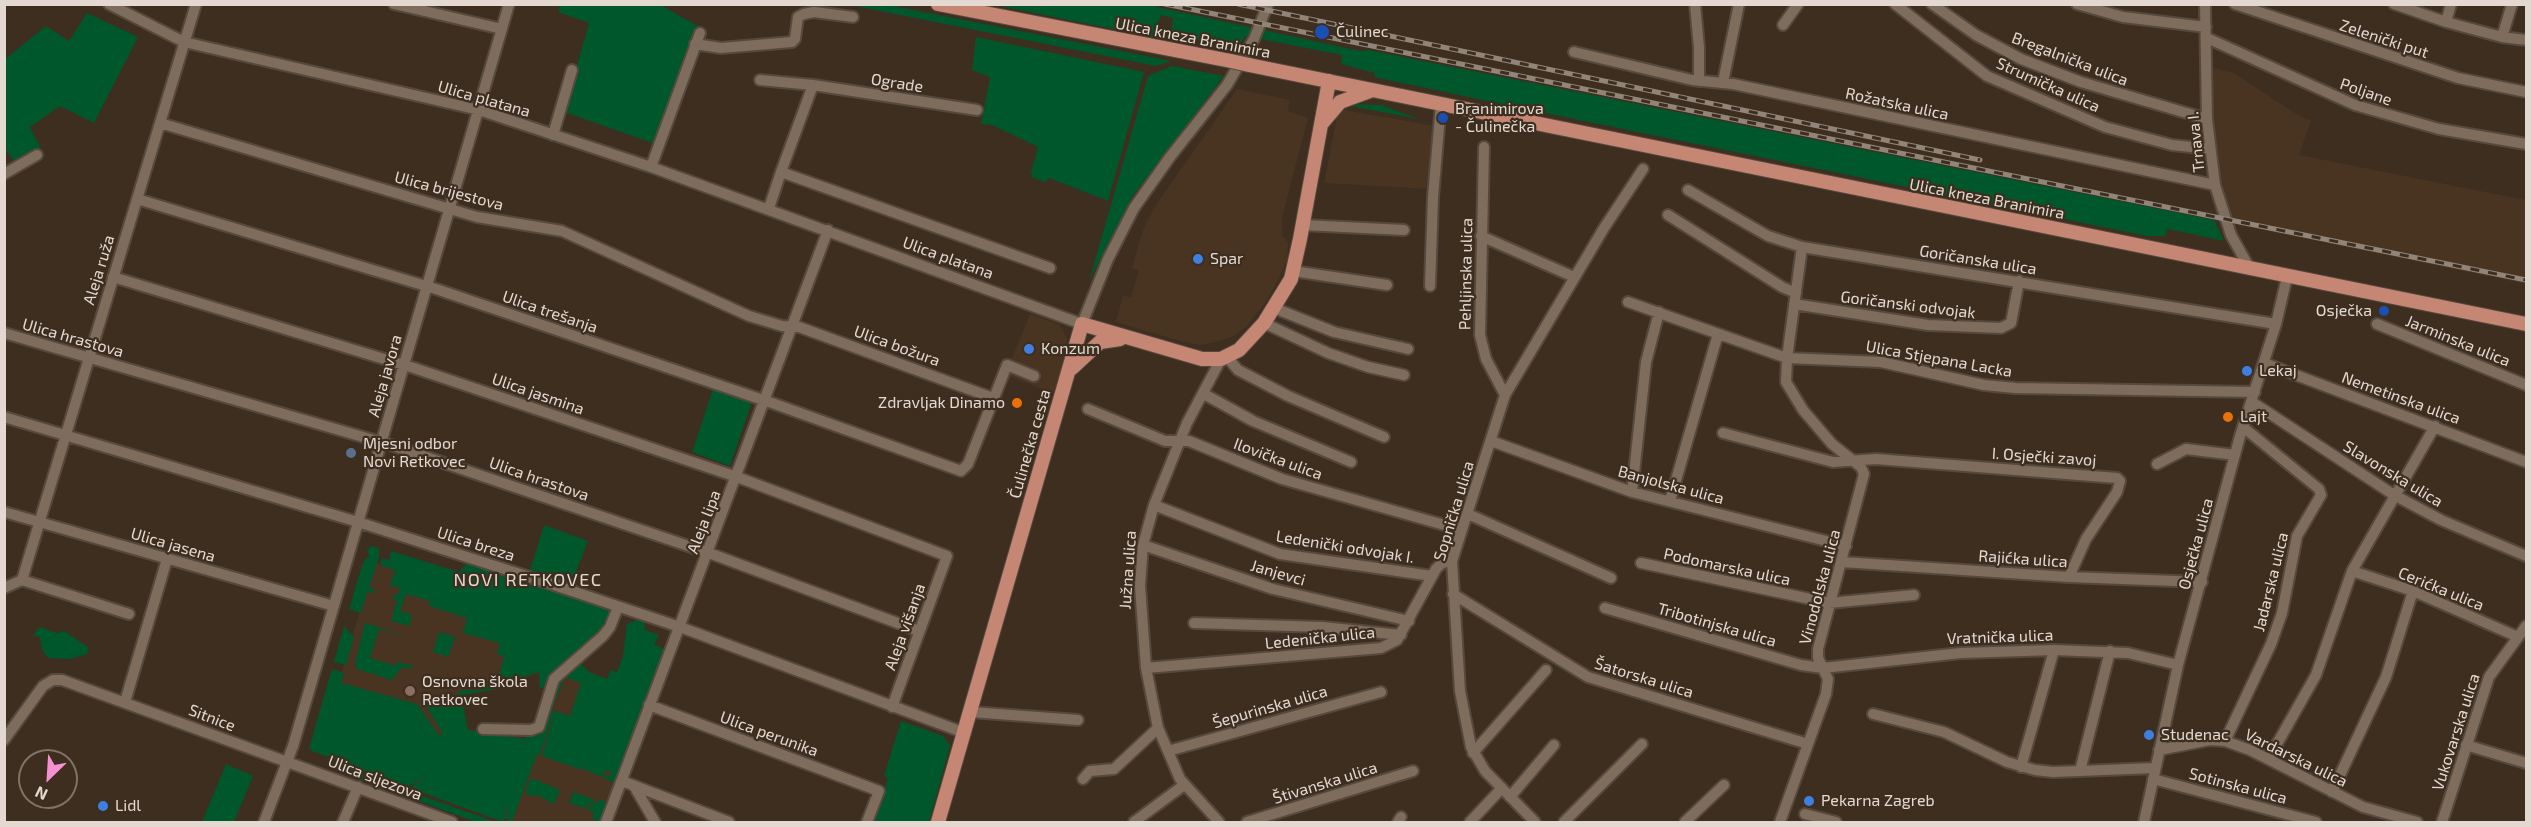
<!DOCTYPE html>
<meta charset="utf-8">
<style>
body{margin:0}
#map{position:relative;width:2531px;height:827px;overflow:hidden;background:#3d2e20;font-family:"Exo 2",sans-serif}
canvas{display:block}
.frame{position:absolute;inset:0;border:6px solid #e3d9d0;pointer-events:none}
.north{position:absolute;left:18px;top:749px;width:60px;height:60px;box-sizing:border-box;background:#3d2e20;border:2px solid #7f7266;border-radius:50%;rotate:205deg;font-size:16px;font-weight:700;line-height:24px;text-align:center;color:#e3d9d0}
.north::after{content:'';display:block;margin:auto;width:21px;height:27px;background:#f591d2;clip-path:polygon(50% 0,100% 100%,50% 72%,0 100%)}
</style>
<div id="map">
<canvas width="2531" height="827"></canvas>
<div class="frame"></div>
<div class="north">N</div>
</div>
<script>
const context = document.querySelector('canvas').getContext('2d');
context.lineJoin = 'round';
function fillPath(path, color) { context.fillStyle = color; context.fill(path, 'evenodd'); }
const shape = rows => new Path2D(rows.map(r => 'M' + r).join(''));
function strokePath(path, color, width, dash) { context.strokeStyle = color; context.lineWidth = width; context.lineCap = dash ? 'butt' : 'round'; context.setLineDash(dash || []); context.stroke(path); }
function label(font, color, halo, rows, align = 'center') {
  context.font = font + ' "Exo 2",sans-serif'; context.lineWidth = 4.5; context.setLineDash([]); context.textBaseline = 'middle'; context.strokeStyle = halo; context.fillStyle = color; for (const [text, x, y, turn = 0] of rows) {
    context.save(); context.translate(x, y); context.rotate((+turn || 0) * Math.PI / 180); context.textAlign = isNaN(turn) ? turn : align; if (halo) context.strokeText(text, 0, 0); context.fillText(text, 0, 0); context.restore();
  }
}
fillPath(shape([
 [2211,67,2234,73,2293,112,2311,121,2299,155,2526,200,2526,284,2234,224,2221,189,2212,131],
 [1237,89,1290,100,1288,111,1308,118,1282,218,1282,235,1288,242,1288,250,1287,260,1277,282,1265,303,1246,327,1234,336,1216,342,1200,345,1180,341,1116,322,1123,296,1131,297,1139,270,1132,268,1142,233,1153,209],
 [1344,110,1434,126,1430,189,1324,183,1337,117],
 [1030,314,1060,325,1067,339,1066,358,1053,393,1005,375],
 [374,563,498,600,556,666,516,681,506,682,505,688,461,695,466,729,537,741,563,672,645,701,599,822,515,822,319,750]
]), '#493422');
fillPath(shape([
 [560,5,660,5,698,26,656,144,564,112,589,23,558,12],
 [850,5,888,5,1171,61,1156,66],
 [995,5,1148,5,1360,51,1368,50,2214,220,2224,241,2168,229,2165,236,2147,236,1530,110,1374,77,1375,73,1341,64,1342,55,1245,36,1242,42,1176,38,1171,34,1173,18,1161,15,1153,37],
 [87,13,138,37,94,123,60,106,30,127,41,149,18,166,5,149,5,59,46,26,69,41],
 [976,37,1144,72,1108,201,1049,178,1045,182,1033,178,1031,172,1038,147,992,125,981,124,990,77,972,70],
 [1172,66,1224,76,1132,197,1089,281,1148,76],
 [1350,104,1381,105,1419,119,1350,106],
 [713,389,752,402,730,466,692,452],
 [544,525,588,541,572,583,530,570],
 [372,546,379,548,379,557,369,587,374,589,373,593,367,592,361,613,349,609,362,566,366,558,369,558,367,549],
 [391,551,459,572,467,564,475,567,476,565,612,610,609,624,560,666,546,687,540,688,539,672,506,682,505,688,461,695,468,730,525,739,555,682,577,661,591,673,607,679,611,670,617,672,623,656,627,624,637,620,644,622,645,630,659,635,654,644,664,649,615,783,603,778,606,775,610,776,611,772,607,770,601,777,584,769,586,764,582,770,542,756,554,713,555,711,570,716,581,683,565,677,552,709,554,711,540,755,537,754,512,822,507,822,508,817,504,800,506,817,503,822,410,788,429,776,407,787,312,751,309,748,332,669,344,673,341,683,417,704,440,737,442,732,422,700,445,704,462,690,481,690,499,676,504,656,497,654,500,643,463,633,467,618,429,606,430,601,406,594,400,611,412,615,409,626,391,621,397,600,393,598,394,594,398,595,400,588,390,585,395,570,380,565,382,558,389,560],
 [365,623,406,636,379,629,370,658,396,666,398,662,413,666,412,669,402,667,392,680,357,669,355,663],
 [344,626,354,637,346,665,334,662],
 [39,627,57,633,64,631,89,648,87,654,70,659,48,658,42,650,40,637,33,636],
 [439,632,455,637,448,657,433,652],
 [901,721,943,736,950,746,929,822,872,822,888,779,884,776],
 [226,764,253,776,234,822,202,822],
 [346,768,391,785,496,822,476,822,344,774],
 [531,778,560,790,554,804,535,794,534,797,525,793],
 [573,792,595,800,596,800,584,808,569,803],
 [600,800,608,802,601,820,597,822,593,819,593,812,586,809]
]), '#00572c');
const minor = shape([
 [109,4,184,42,479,110,651,167,1082,324,1108,259,1134,208,1170,157,1227,85,1254,39,1268,4],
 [394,4,502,29],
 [1695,4,1699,48,1699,81],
 [1895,4,1987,76,2105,127,2172,145,2210,149],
 [1932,4,1976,35,2021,59,2081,82,2207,119],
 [2077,4,2123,17,2206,27],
 [2205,4,2207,119,2215,185,2231,235,2250,269],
 [2235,4,2458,78,2526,92],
 [2394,4,2446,22,2502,37,2526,40],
 [2446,22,2451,4],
 [1783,25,1798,4],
 [2502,37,2512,4],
 [2207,38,2355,105,2439,129,2526,144],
 [695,44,721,48,792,42,795,39,798,17,804,14,814,12,853,17],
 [1574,52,1692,80,1733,84,2215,185],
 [760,80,813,85],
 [1723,82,1739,4],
 [160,123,477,217,562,231,749,316,782,326,799,327,993,398],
 [553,135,572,70],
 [1484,147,1480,335,1486,359,1505,395],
 [651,167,700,33],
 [781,172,813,85,977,110],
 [4,174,37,155],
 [1688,190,1768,236,1802,247,2276,324],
 [137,199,436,289,772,403,961,471,968,464,1007,365,1034,376],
 [769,208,781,172,1050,268],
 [1668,215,1782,287,1796,293],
 [1303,225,1404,230],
 [1481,236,1574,277],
 [1293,271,1387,285],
 [113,277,414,368,737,477,947,556,892,707],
 [1430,286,1433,197,1441,104],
 [1628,302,1787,358,1881,362,1984,385,2015,388,2255,392],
 [1794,304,1928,325,2001,328,2011,323,2019,281],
 [1274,308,1334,332,1408,349],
 [1264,323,1328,353,1368,367,1404,375],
 [2377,324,2526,385],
 [4,333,391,445,709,553,919,631],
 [1227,357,1238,370,1288,396,1384,437],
 [2264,363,2526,462],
 [1204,394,1253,421,1351,462],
 [2252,402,2394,495,2441,520,2526,556],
 [1088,409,1165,441,1189,441,1282,479,1462,530],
 [4,417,358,522,548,583,680,627,965,733],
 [1723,433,1833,462,1876,459,2117,478,2120,481,2117,492,2086,539,2069,577],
 [1491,441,1632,492,1846,546],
 [2157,464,2186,449,2235,455],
 [1632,492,1646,362,1659,312],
 [1670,501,1718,334],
 [1154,505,1280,554,1432,576],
 [4,512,334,606],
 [1468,514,1611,578],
 [1143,545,1273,589,1409,621],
 [1842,562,2069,577,2202,582],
 [1641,563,1829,603,1914,595],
 [2352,571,2413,591,2518,637],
 [22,580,129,614],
 [4,588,22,580,196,4],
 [1453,594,1588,677,1808,744],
 [1605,608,1801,665,1823,668,1961,653,2054,650,2128,653,2178,665],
 [1194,623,1322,627,1401,635],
 [1146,668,1381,648,1397,640,1436,569,1442,563,1452,561],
 [125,702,167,559],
 [649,705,879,791,867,822],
 [971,712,1078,720],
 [1873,714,1944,732,2007,762,2035,770,2053,772,2155,768],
 [483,729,531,730,539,727,554,679,603,636,610,627,618,607],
 [4,740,43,686,53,680,62,680,452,822],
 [2225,741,2271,644,2282,613,2297,536,2321,495,2319,489,2243,427],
 [2466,745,2526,763],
 [2159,750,2210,740,2225,741,2250,750,2363,807,2417,822],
 [1168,751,1381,692],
 [1473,753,1546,670],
 [2269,758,2316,675,2352,571,2435,426],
 [2021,767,2054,650],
 [2080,771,2110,651],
 [1083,779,1090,771,1114,769,1158,728],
 [2153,779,2316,822],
 [622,781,729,822],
 [634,786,655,822],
 [2332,792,2386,677,2413,591],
 [1510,797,1554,745],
 [1805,814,1836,822],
 [264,822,293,746,509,4],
 [343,822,358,787],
 [606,822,828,230],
 [1134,822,1184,785],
 [1219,822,1180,779,1158,728,1146,668,1140,586,1143,545,1154,505,1187,423,1221,359],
 [1247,822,1413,771],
 [1398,822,1401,817],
 [1470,822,1502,788],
 [1535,822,1485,771,1471,747,1460,691,1452,561,1505,395,1604,228,1643,169],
 [1564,822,1642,744],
 [1685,822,1724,785],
 [1780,822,1826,694,1828,679,1818,658,1818,649,1864,474,1861,467,1832,444,1803,410,1786,382,1787,358,1802,247],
 [2144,822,2178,665,2240,436,2276,324,2287,277],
 [2442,822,2489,677,2526,626]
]);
const major = shape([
 [938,4,1231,61],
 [1249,65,2526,324],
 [1323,122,1340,102,1370,91],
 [1072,368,1100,342,1120,339],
 [938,822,1082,324,1202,359,1221,359,1239,350,1264,323,1291,279,1300,239,1329,81]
]);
strokePath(minor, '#55493d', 14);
strokePath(major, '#55493d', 16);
strokePath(minor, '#7e6c5d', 10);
strokePath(major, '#c68674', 14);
const rail = shape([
 [1165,4,2526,280],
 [1238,4,1980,160]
]);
strokePath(rail, '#918579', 5);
strokePath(rail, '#3d2e20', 3, [9]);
const majorBridge = shape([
 [1231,61,1249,65]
]);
strokePath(majorBridge, '#55493d', 16, []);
strokePath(majorBridge, '#c68674', 14);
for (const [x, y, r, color] of [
 [1322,32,8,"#1a4fb4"],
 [1443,118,6,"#1a4fb4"],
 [1198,259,6,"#3f7fe0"],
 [2384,311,6,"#1a4fb4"],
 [1029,349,6,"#3f7fe0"],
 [2247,371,6,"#3f7fe0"],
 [1017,403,6,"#e8710a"],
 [2228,417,6,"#e8710a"],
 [351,453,6,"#5c6f8a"],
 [410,691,6,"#8d6e63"],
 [2149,735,6,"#3f7fe0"],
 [1809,801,6,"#3f7fe0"],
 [103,806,6,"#3f7fe0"]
]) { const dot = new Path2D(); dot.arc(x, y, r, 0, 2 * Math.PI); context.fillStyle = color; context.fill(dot); strokePath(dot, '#3d2e20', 2); }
label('16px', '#e3d9d0', '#3d2e20', [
 ["Čulinec",1336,32],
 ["Branimirova",1455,109],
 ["- Čulinečka",1455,127],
 ["Spar",1210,259],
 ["Osječka",2372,311,"right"],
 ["Konzum",1041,349],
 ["Lekaj",2259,371],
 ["Zdravljak Dinamo",1005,403,"right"],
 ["Lajt",2240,417],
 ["Mjesni odbor",363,444],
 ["Novi Retkovec",363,462],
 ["Osnovna škola",422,682],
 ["Retkovec",422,700],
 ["Studenac",2161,735],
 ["Pekarna Zagreb",1821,801],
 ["Lidl",115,806]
], 'left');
label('16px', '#e3d9d0', '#3d2e20', [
 ["Ulica kneza Branimira",1193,38,11],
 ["Zelenički put",2384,39,18],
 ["Bregalnička ulica",2070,59,21],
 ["Ograde",897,83,9],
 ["Strumička ulica",2048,85,24],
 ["Poljane",2366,92,19],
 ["Ulica platana",484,99,16],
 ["Rožatska ulica",1897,104,12],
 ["Trnava I.",2196,142,-96],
 ["Ulica brijestova",449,191,15],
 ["Ulica kneza Branimira",1987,199,11],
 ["Ulica platana",948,258,20],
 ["Goričanska ulica",1978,260,9],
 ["Aleja ruža",99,270,-73],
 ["Pehljinska ulica",1466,274,-89],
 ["Goričanski odvojak",1908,305,7],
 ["Ulica trešanja",550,312,19],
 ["Ulica hrastova",73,338,16],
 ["Jarminska ulica",2458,341,22],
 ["Ulica božura",897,346,20],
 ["Ulica Stjepana Lacka",1939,359,10],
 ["Aleja javora",385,376,-74],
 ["Ulica jasmina",538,394,19],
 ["Nemetinska ulica",2401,398,20],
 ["Čulinečka cesta",1030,444,-74],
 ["I. Osječki zavoj",2044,457,4],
 ["Ilovička ulica",1278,459,20],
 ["Slavonska ulica",2393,474,31],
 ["Ulica hrastova",539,479,19],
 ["Banjolska ulica",1671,485,15],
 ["Sopnička ulica",1454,511,-73],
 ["Aleja lipa",704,522,-69],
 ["Ulica breza",476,544,18],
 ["Osječka ulica",2196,544,-75],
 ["Ulica jasena",173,545,16],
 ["Ledenički odvojak I.",1345,547,9],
 ["Rajićka ulica",2023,559,4],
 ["Podomarska ulica",1727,567,12],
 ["Južna ulica",1128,570,-86],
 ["Janjevci",1278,573,16],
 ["Jadarska ulica",2271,582,-76],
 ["Vinodolska ulica",1820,587,-75],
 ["Cerićka ulica",2441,589,22],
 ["Tribotinjska ulica",1717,625,16],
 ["Aleja višanja",905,627,-70],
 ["Vratnička ulica",2000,637,-2],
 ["Ledenička ulica",1320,638,-6],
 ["Šatorska ulica",1644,678,17],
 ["Šepurinska ulica",1270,707,-16],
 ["Sitnice",212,718,21],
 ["Vukovarska ulica",2456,732,-72],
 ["Ulica perunika",769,734,20],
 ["Vardarska ulica",2296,758,26],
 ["Ulica sljezova",375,778,21],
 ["Štivanska ulica",1325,783,-17],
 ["Sotinska ulica",2238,786,15]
]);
context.letterSpacing = '1.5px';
label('18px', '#e3d9d0', '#3d2e20', [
 ["NOVI RETKOVEC",528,580]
]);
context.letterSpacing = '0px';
</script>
